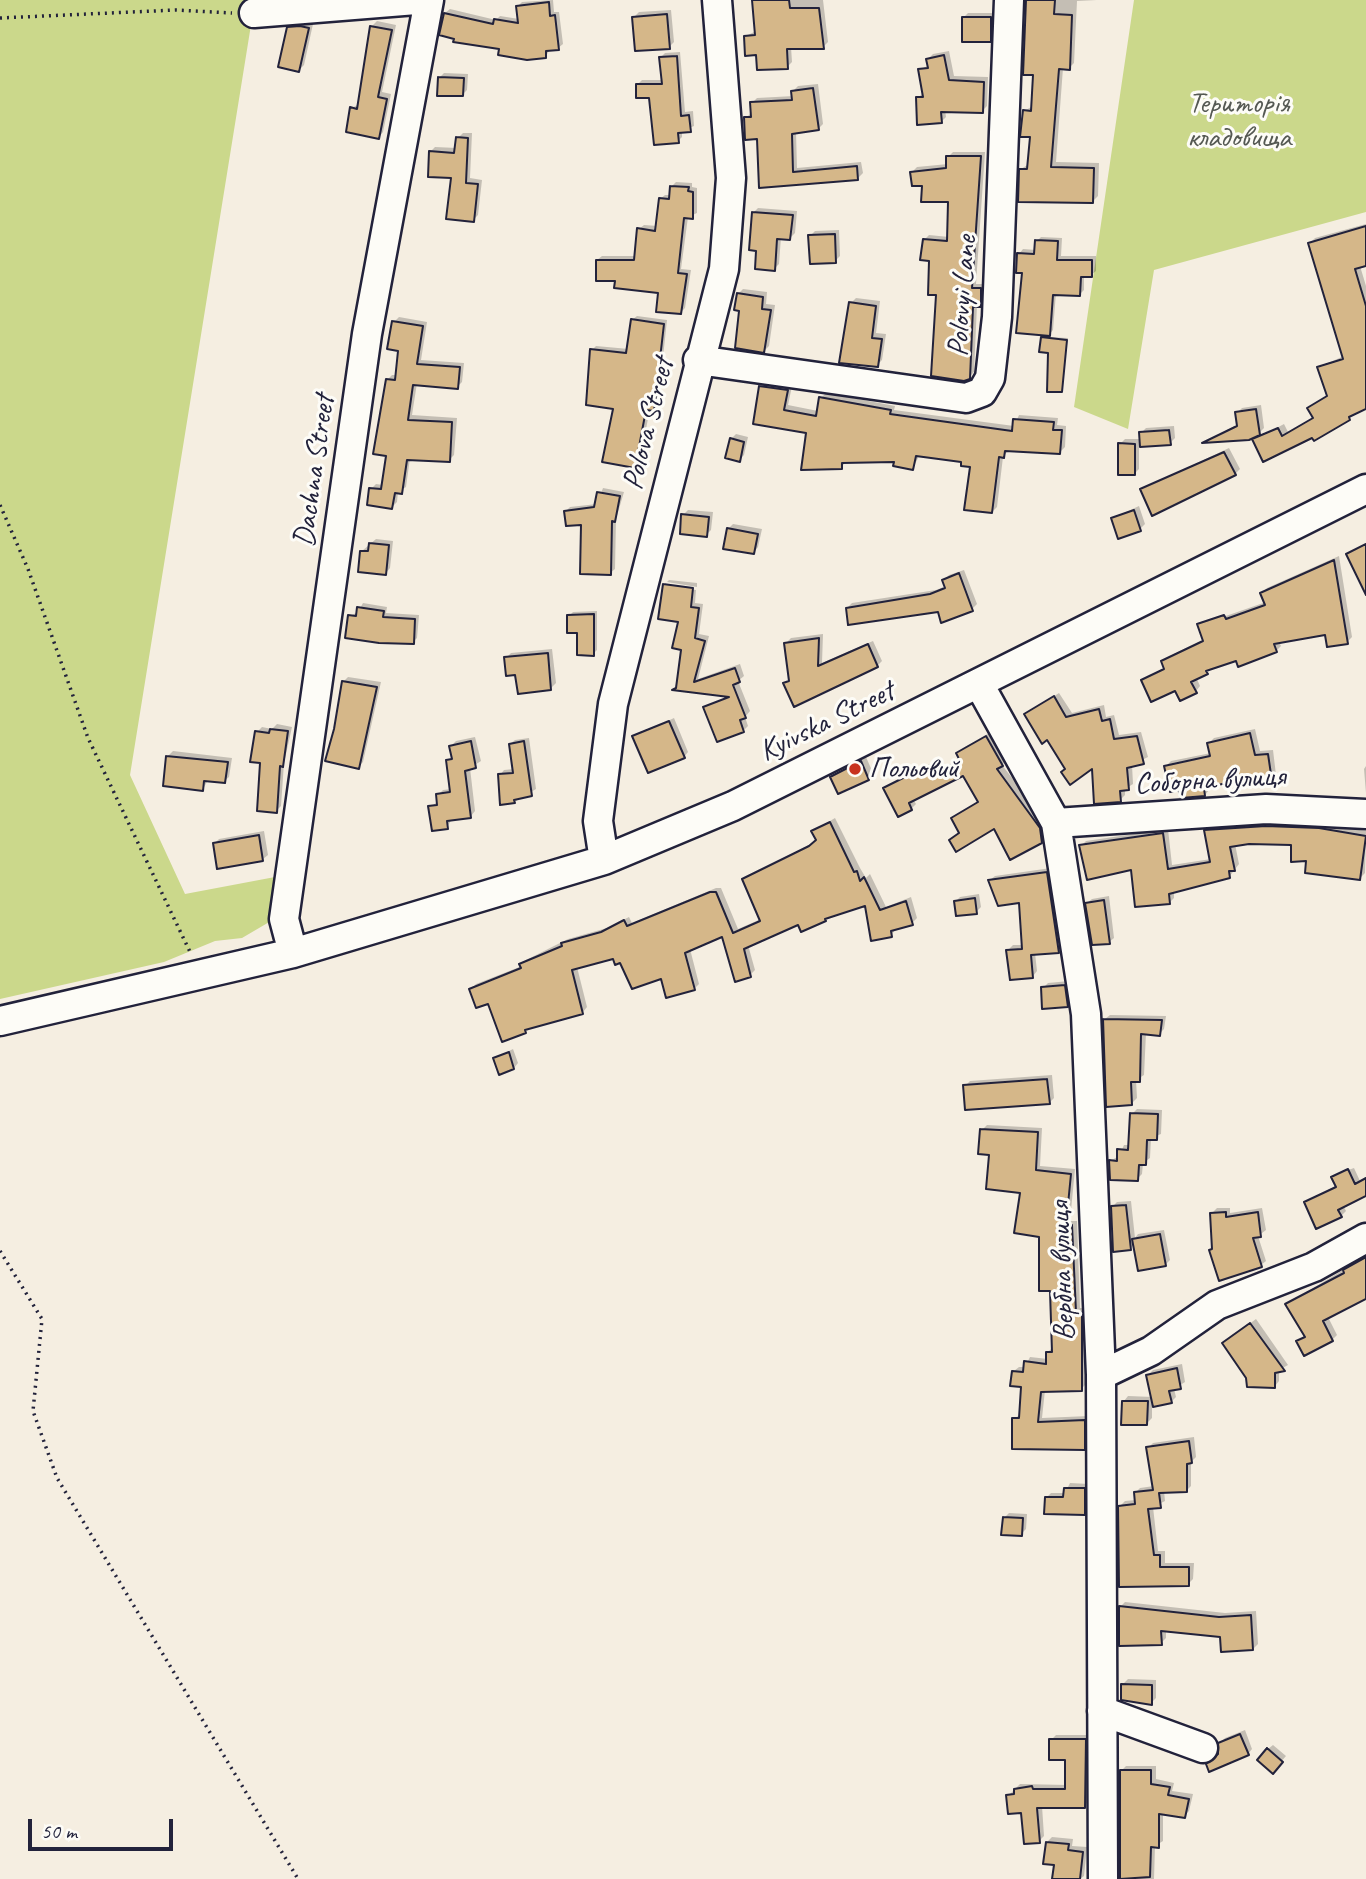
<!DOCTYPE html>
<meta charset="utf-8">
<style>
body{margin:0}
#map{position:relative;width:1366px;height:1879px;overflow:hidden;background:#f5eee1;font-family:Caveat,sans-serif}
canvas{display:block}
.scale{position:absolute;left:28px;top:1819px;width:145px;height:32px;box-sizing:border-box;border:4px solid #22223b;border-top:0;padding-left:9px;font-size:21px;line-height:24px;white-space:nowrap;color:#22223b;-webkit-text-stroke:5px #fdfcf7;paint-order:stroke}
</style>
<div id="map">
<canvas width="1366" height="1879"></canvas>
<div class="scale">50 m</div>
</div>
<script>
const context = document.querySelector('canvas').getContext('2d');
context.lineJoin = 'round';
function fillPath(path, color) { context.fillStyle = color; context.fill(path, 'evenodd'); }
const shape = rows => new Path2D(rows.map(r => 'M' + r).join(''));
function strokePath(path, color, width, dash) { context.strokeStyle = color; context.lineWidth = width; context.lineCap = dash ? 'butt' : 'round'; context.setLineDash(dash || []); context.stroke(path); }
function label(font, color, halo, rows, align = 'center') {
  context.font = font + ' Caveat,sans-serif'; context.lineWidth = 6; context.setLineDash([]); context.textBaseline = 'middle'; context.strokeStyle = halo; context.fillStyle = color; for (const [text, x, y, turn = 0] of rows) {
    context.save(); context.translate(x, y); context.rotate((+turn || 0) * Math.PI / 180); context.textAlign = isNaN(turn) ? turn : align; if (halo) context.strokeText(text, 0, 0); context.fillText(text, 0, 0); context.restore();
  }
}
fillPath(shape([
 [0,0,255,0,130,775,185,894,275,877,271,921,242,938,215,941,164,962,0,999],
 [1134,0,1366,0,1366,212,1154,270,1128,429,1074,407]
]), '#cbd88b');
fillPath(shape([
 [553,0,554,12,559,12,563,44,558,48,550,49,546,56,501,48,445,13,450,9,496,20,500,16,519,19,518,6,522,2],
 [753,0,823,0,828,42,823,47,791,47,792,62,787,67,758,54,746,36,756,31],
 [1027,0,1097,0,1077,1,1074,63,1069,68,1063,68,1056,162,1099,163,1098,196,1092,202,1021,169,1029,164,1032,136,1024,111,1033,106,1035,74],
 [671,10,674,42,669,47,634,17,639,12],
 [968,13,995,13,995,35,990,40,963,18],
 [377,21,396,25,382,92,391,94,383,132,379,137,352,108,359,104,372,26],
 [294,23,313,24,304,65,299,70,289,28],
 [949,51,954,76,988,77,987,106,982,111,945,110,946,117,941,122,918,98,923,93,920,70,929,65,928,59,933,54],
 [680,52,685,112,693,111,694,126,682,131,682,137,678,141,651,96,638,84,642,80,663,80,661,57,665,53],
 [444,73,468,74,467,90,462,95,439,78],
 [818,84,823,124,818,129,796,132,797,168,861,162,863,173,858,178,761,186,759,138,746,118,751,113,752,103,757,98,794,96,793,91,798,86],
 [463,133,472,133,470,178,482,180,478,215,473,220,453,176,430,152,435,147,457,148,458,138],
 [953,152,985,152,976,284,986,284,985,300,977,305,974,372,969,377,937,293,924,240,929,235,949,237,950,200,912,172,917,167,948,164,948,157],
 [676,182,692,183,692,187,697,188,697,213,688,217,681,269,691,270,685,308,681,312,660,291,617,279,597,260,602,256,636,256,639,229,644,225,658,226,660,199,665,195,671,195,672,186],
 [758,208,797,211,795,233,790,238,781,237,779,264,774,269,758,249,753,213],
 [1366,224,1366,264,1360,266,1366,286,1366,407,1312,435,1254,440,1284,424,1288,432,1314,417,1309,408,1328,395,1319,367,1344,356,1310,243,1315,238],
 [839,230,840,256,835,261,810,236,815,231],
 [1041,237,1062,238,1061,256,1096,256,1096,271,1091,275,1084,275,1084,290,1080,294,1056,293,1053,330,1047,337,1068,338,1061,391,1050,351,1042,338,1047,334,1019,254,1023,249,1036,250,1037,241],
 [743,289,767,292,766,304,775,305,769,346,764,351,741,309,738,294],
 [856,298,880,301,876,333,886,334,882,360,877,365,851,303],
 [637,316,667,320,658,404,650,408,640,461,635,466,592,350,596,346,629,349,632,320],
 [399,317,427,322,421,360,464,363,462,382,457,387,417,383,412,415,457,418,454,455,449,460,410,458,406,487,398,492,397,502,392,507,371,489,376,484,383,485,388,454,387,380,392,375,397,375,400,350,394,322],
 [766,382,792,386,788,405,818,411,821,398,826,393,895,406,894,410,1014,426,1019,415,1058,418,1057,425,1066,426,1065,447,1060,452,1009,449,1003,457,997,507,992,512,972,466,963,461,920,454,913,468,896,460,847,461,841,467,808,432,755,423,761,387],
 [1261,405,1264,428,1259,433,1207,441,1238,424,1237,413,1242,408],
 [1174,426,1175,438,1170,443,1139,445,1139,469,1134,474,1120,444,1125,439,1141,439,1141,433,1146,428],
 [736,434,748,437,744,455,739,460,731,439],
 [1229,448,1240,469,1235,474,1142,489],
 [603,488,624,492,616,519,615,569,610,573,583,523,566,511,570,507,597,504],
 [1139,506,1145,524,1140,529,1113,518],
 [688,510,713,512,711,530,706,535,683,515],
 [733,524,762,529,758,547,754,552,728,529],
 [376,539,393,541,390,568,386,573,362,551],
 [1339,556,1352,637,1347,642,1326,633,1279,642,1281,646,1276,651,1212,667,1196,677,1200,686,1196,691,1143,680,1166,667,1163,662,1168,657,1204,639,1199,625,1203,621,1203,624,1266,602,1262,593,1267,588],
 [964,570,977,604,972,609,847,608,852,603,936,590,946,586,944,580,949,575],
 [669,580,697,583,697,587,667,582],
 [666,583,666,586,696,590,695,603,703,604,699,634,709,636,698,679,740,664,744,676,738,681,750,711,745,717,748,726,743,731,705,708,730,695,675,689,683,649,680,620,665,585],
 [363,603,387,607,386,613,419,615,417,638,413,642,350,616,358,612],
 [597,611,597,650,593,654,569,616,573,612],
 [823,634,822,663,873,641,882,661,877,666,786,684,790,679,786,643,791,638],
 [552,649,556,683,551,688,506,658,511,653],
 [348,677,381,682,363,762,358,767,336,730,343,682],
 [1059,693,1072,713,1104,705,1106,717,1114,715,1119,735,1141,732,1148,757,1132,765,1133,784,1125,789,1125,795,1120,800,1093,766,1067,769,1048,737,1026,714],
 [674,718,688,752,684,757,634,737],
 [277,724,292,727,284,763,281,806,276,811,257,732,262,727,272,729],
 [1255,729,1260,751,1273,750,1276,775,1271,780,1238,779,1209,785,1209,790,1205,795,1166,766,1171,761,1211,753,1209,743,1214,738],
 [991,732,1007,760,1002,765,1036,809,1046,837,1041,842,995,827,951,840,961,832,953,818,979,801,964,773,913,799,916,804,911,809,886,789,931,763,935,771,961,759,958,753,963,748],
 [475,737,481,761,470,768,475,811,471,816,452,819,447,827,430,807,439,801,438,795,443,790,451,789,448,761,453,756,451,746,456,741],
 [529,738,536,789,514,802,500,775,504,770,514,769,510,744,515,740],
 [173,751,232,758,229,777,224,781,208,780,203,789,168,756],
 [866,757,873,773,868,778,832,778],
 [1366,766,1366,793,1364,769],
 [835,818,860,868,866,878,870,874,886,907,911,897,917,918,912,923,896,928,891,936,866,904,825,920,799,922,748,945,755,970,750,975,723,935,690,949,699,984,694,989,614,957,577,967,587,1007,583,1012,530,1026,525,1031,471,989,476,984,522,966,526,960,568,939,607,928,629,917,632,923,716,888,721,888,738,929,761,919,744,880,816,841,813,831],
 [1272,821,1325,824,1366,831,1365,873,1360,878,1293,844,1249,842,1235,844,1239,864,1229,877,1174,891,1174,898,1169,903,1132,868,1081,846,1086,841,1168,829,1172,865,1211,859,1206,830,1211,825],
 [264,831,268,855,263,859,214,844,219,839],
 [1051,868,1063,947,1059,952,1035,953,1037,971,1033,976,1008,950,1013,945,1023,945,1020,901,990,880,995,876],
 [979,894,981,907,976,912,955,902,960,897],
 [1109,896,1114,938,1109,942,1087,903,1092,899],
 [1069,981,1072,1000,1067,1005,1043,988,1048,983],
 [1110,1015,1166,1016,1164,1029,1159,1034,1146,1033,1144,1075,1136,1080,1137,1098,1132,1103,1105,1019],
 [513,1049,518,1063,514,1068,495,1058],
 [1052,1075,1054,1098,1049,1103,965,1086,970,1081],
 [1137,1109,1162,1110,1161,1134,1151,1138,1150,1158,1143,1163,1142,1174,1137,1179,1110,1161,1119,1156,1124,1145,1130,1145,1132,1114],
 [987,1125,1042,1128,1040,1166,1075,1169,1070,1221,1077,1221,1080,1308,1086,1308,1086,1384,1081,1389,1045,1390,1042,1418,1089,1416,1089,1443,1084,1448,1014,1419,1021,1414,1023,1386,1014,1371,1019,1367,1025,1367,1030,1357,1048,1359,1048,1352,1053,1347,1051,1289,1040,1235,1022,1191,991,1154,982,1130],
 [1354,1168,1360,1181,1366,1177,1366,1196,1344,1207,1346,1211,1341,1216,1306,1202,1337,1185,1333,1177,1337,1174],
 [1131,1201,1135,1238,1138,1234,1164,1230,1170,1260,1165,1265,1134,1244,1130,1249,1112,1207,1117,1202],
 [1217,1208,1230,1208,1230,1213,1262,1208,1266,1230,1258,1236,1266,1261,1261,1265,1213,1248,1212,1213],
 [1366,1256,1366,1297,1328,1317,1337,1335,1332,1340,1299,1342,1306,1335,1287,1304],
 [1256,1319,1288,1365,1279,1370,1279,1381,1275,1386,1229,1339],
 [1182,1364,1185,1382,1174,1389,1176,1397,1171,1402,1152,1405,1152,1418,1147,1423,1124,1401,1128,1396,1153,1397,1148,1375,1153,1370],
 [1194,1437,1196,1457,1191,1462,1191,1486,1186,1491,1164,1491,1165,1501,1153,1507,1158,1551,1165,1551,1165,1563,1194,1563,1193,1579,1188,1584,1120,1585,1120,1506,1125,1501,1136,1500,1135,1493,1140,1488,1154,1486,1148,1448,1153,1443],
 [1070,1483,1089,1484,1089,1508,1084,1513,1046,1498,1051,1493,1065,1493],
 [1009,1513,1027,1514,1026,1529,1021,1534,1004,1518],
 [1125,1602,1225,1613,1256,1611,1258,1644,1253,1649,1222,1635,1166,1629,1166,1638,1161,1643,1120,1607],
 [1128,1679,1156,1680,1156,1698,1151,1703,1123,1684],
 [1245,1730,1252,1749,1248,1754,1220,1754,1220,1743,1225,1738],
 [1056,1735,1090,1735,1089,1801,1084,1806,1042,1806,1044,1836,1039,1841,1023,1811,1008,1796,1020,1784,1067,1785,1066,1758,1051,1740],
 [1273,1745,1286,1756,1273,1771,1268,1749],
 [1126,1766,1156,1766,1156,1779,1174,1783,1172,1791,1193,1794,1189,1811,1184,1816,1163,1813,1163,1841,1155,1846,1154,1879,1121,1879,1121,1771],
 [1052,1837,1073,1839,1072,1846,1087,1847,1084,1876,1080,1879,1054,1879,1055,1864,1047,1842]
]), '#0003');
const building = shape([
 [752,0,789,0,790,8,819,8,824,49,787,49,788,69,757,70,756,55,745,56,744,36,755,35,752,0],
 [1026,0,1055,0,1054,14,1072,15,1070,70,1059,69,1051,167,1094,168,1093,203,1018,202,1019,169,1027,169,1030,137,1020,137,1023,110,1031,111,1033,75,1023,75,1026,0],
 [549,2,550,16,555,15,559,50,546,51,546,58,527,60,498,55,499,49,453,42,454,39,439,35,444,13,493,24,494,19,518,23,516,6,549,2],
 [667,14,670,49,635,51,632,17,667,14],
 [962,17,991,17,991,42,962,42,962,17],
 [300,26,309,28,299,72,278,67,287,27,300,26],
 [370,26,392,30,378,97,387,99,379,139,346,132,350,107,357,109,370,26],
 [944,55,949,80,984,82,983,113,941,112,942,123,917,125,916,97,923,97,918,69,928,68,926,59,944,55],
 [677,56,681,116,689,115,691,132,678,133,679,143,654,145,649,98,636,98,636,84,662,84,659,57,677,56],
 [438,77,464,78,463,96,437,96,438,77],
 [813,88,819,130,792,134,793,172,857,166,858,180,759,188,757,139,745,140,744,117,751,117,750,102,792,100,791,91,813,88],
 [456,137,468,138,466,183,478,184,474,222,446,219,451,178,428,177,429,151,454,153,456,137],
 [946,156,981,156,972,288,981,288,981,307,973,307,970,379,964,381,931,376,936,295,928,295,929,261,920,260,923,239,947,241,948,202,921,202,922,186,912,186,910,172,946,168,946,156],
 [670,186,689,187,688,191,693,192,693,219,684,218,678,273,687,274,681,314,656,312,658,293,614,288,615,281,596,281,596,260,634,260,637,228,655,231,659,198,669,199,670,186],
 [752,212,793,215,790,240,777,239,775,271,755,269,756,251,749,250,752,212],
 [1366,226,1366,266,1355,269,1366,306,1366,409,1349,417,1350,420,1314,441,1312,438,1263,462,1252,439,1278,428,1282,436,1313,418,1307,408,1327,396,1317,367,1343,359,1308,243,1366,226],
 [835,234,836,263,810,264,808,235,835,234],
 [1035,240,1058,241,1057,260,1092,260,1092,277,1081,277,1080,296,1053,295,1050,336,1016,333,1022,273,1016,273,1017,253,1034,254,1035,240],
 [737,293,763,297,762,309,771,310,764,353,735,348,739,311,734,310,737,293],
 [849,302,876,306,872,338,882,339,878,367,839,363,849,302],
 [631,319,664,324,654,411,646,410,635,468,602,462,613,409,586,405,590,349,626,353,631,319],
 [392,321,423,326,417,364,460,367,458,389,413,385,408,420,452,422,450,462,407,460,402,494,395,493,392,509,367,505,369,488,381,489,386,456,373,454,386,379,395,380,398,351,387,349,392,321],
 [1041,337,1067,340,1062,392,1047,392,1048,353,1039,352,1041,337],
 [759,386,788,390,784,410,816,416,819,397,891,410,890,414,1012,431,1013,419,1054,422,1053,430,1062,430,1060,454,1005,451,1004,458,999,457,992,513,964,510,970,467,961,466,961,462,916,456,913,470,893,466,894,462,842,463,842,469,801,470,806,433,753,424,759,386],
 [1256,409,1260,435,1249,440,1202,443,1237,426,1235,412,1256,409],
 [1169,430,1171,445,1140,447,1139,432,1169,430],
 [730,438,744,442,740,462,725,458,730,438],
 [1118,443,1135,444,1135,475,1118,475,1118,443],
 [1224,452,1236,475,1152,516,1140,489,1224,452],
 [597,492,620,496,615,522,612,521,611,575,580,574,581,525,566,526,564,511,594,507,597,492],
 [1134,510,1141,531,1118,539,1111,518,1134,510],
 [681,514,709,517,707,537,680,534,681,514],
 [727,528,758,534,754,554,723,549,727,528],
 [369,543,389,545,386,575,358,572,360,551,368,551,369,543],
 [1366,544,1366,595,1346,554,1366,544],
 [1334,560,1348,644,1327,647,1325,635,1274,644,1277,652,1238,667,1236,661,1206,671,1208,674,1191,682,1197,693,1180,701,1175,691,1151,702,1141,680,1164,669,1161,661,1203,641,1197,624,1224,615,1226,619,1265,605,1260,593,1334,560],
 [959,573,973,611,941,623,938,612,848,625,846,608,930,594,945,588,942,580,959,573],
 [663,584,693,588,691,607,699,608,695,638,705,641,694,682,735,668,740,682,733,685,746,718,740,720,744,732,717,742,703,707,729,697,672,690,676,688,681,650,672,648,678,622,658,619,663,584],
 [357,607,384,611,383,617,415,619,414,644,379,643,345,638,348,615,356,616,357,607],
 [594,614,594,656,577,655,577,633,567,633,567,615,594,614],
 [819,638,818,666,868,644,878,667,794,707,783,683,789,681,784,643,819,638],
 [548,653,551,690,518,694,515,675,506,676,504,657,548,653],
 [342,681,377,687,359,769,325,761,334,729,342,681],
 [1054,696,1066,717,1099,709,1102,721,1110,719,1114,739,1137,736,1144,764,1127,768,1129,790,1120,791,1121,802,1094,804,1092,769,1070,785,1061,772,1065,769,1047,740,1042,744,1024,714,1054,696],
 [669,721,685,758,648,773,632,736,669,721],
 [270,729,288,731,283,767,280,766,277,813,257,811,260,763,250,762,255,731,269,733,270,729],
 [1250,733,1255,755,1268,754,1272,781,1237,786,1236,781,1204,788,1205,796,1181,798,1179,790,1170,792,1164,766,1210,756,1207,743,1250,733],
 [986,736,1003,766,997,769,1040,828,1042,843,1010,860,994,829,956,852,949,840,959,833,951,818,978,802,963,776,909,803,912,810,898,817,883,788,925,767,929,775,960,761,956,753,986,736],
 [471,741,476,768,465,771,471,818,447,821,448,829,432,831,428,806,437,805,436,794,450,792,446,760,452,759,449,746,471,741],
 [524,741,532,796,514,800,515,803,500,805,498,774,513,773,509,744,524,741],
 [166,756,228,762,225,783,204,781,203,791,163,786,166,756],
 [861,761,869,780,838,794,830,777,861,761],
 [830,822,854,872,857,871,860,881,864,877,880,910,906,901,913,925,891,931,892,937,871,941,865,906,825,919,826,921,801,932,798,925,744,949,751,977,735,982,722,937,685,953,695,990,666,998,661,979,632,989,620,963,615,965,613,959,572,970,583,1014,525,1030,526,1033,502,1042,488,1004,476,1008,469,989,521,968,519,964,562,946,561,943,601,932,624,920,627,926,710,892,716,892,733,933,760,921,742,879,809,846,816,840,811,831,830,822],
 [1266,826,1319,828,1366,836,1360,880,1305,873,1306,861,1291,862,1291,845,1249,844,1230,847,1235,871,1229,871,1230,878,1169,894,1170,904,1135,907,1131,870,1087,880,1079,845,1163,833,1168,869,1210,862,1204,830,1266,826],
 [259,835,263,861,217,869,213,843,259,835],
 [1047,872,1059,953,1031,955,1033,978,1010,980,1006,950,1022,949,1019,903,998,906,988,880,1047,872],
 [975,898,977,914,956,916,954,901,975,898],
 [1104,900,1110,944,1092,945,1085,903,1104,900],
 [1065,985,1068,1007,1042,1009,1041,987,1065,985],
 [1103,1019,1162,1020,1160,1036,1141,1034,1140,1082,1131,1082,1132,1105,1106,1107,1103,1019],
 [509,1052,514,1069,499,1075,493,1058,509,1052],
 [1047,1079,1050,1104,965,1110,963,1085,1047,1079],
 [1130,1113,1158,1114,1157,1140,1147,1140,1146,1165,1139,1165,1138,1181,1110,1180,1109,1160,1117,1161,1117,1149,1128,1150,1130,1113],
 [980,1129,1038,1132,1036,1170,1071,1174,1066,1225,1072,1225,1076,1312,1082,1312,1082,1391,1041,1392,1038,1422,1085,1420,1085,1450,1012,1449,1012,1418,1019,1418,1021,1387,1010,1386,1012,1371,1023,1372,1024,1361,1046,1364,1046,1352,1052,1352,1050,1291,1039,1291,1039,1237,1014,1233,1020,1193,986,1189,989,1155,978,1154,980,1129],
 [1348,1169,1355,1184,1366,1178,1366,1196,1338,1210,1342,1217,1316,1229,1304,1202,1336,1187,1331,1177,1348,1169],
 [1126,1205,1131,1250,1113,1252,1111,1206,1126,1205],
 [1226,1212,1226,1217,1258,1212,1261,1237,1253,1238,1262,1267,1219,1281,1209,1250,1212,1249,1210,1213,1226,1212],
 [1160,1234,1166,1266,1138,1271,1132,1239,1160,1234],
 [1366,1257,1366,1299,1323,1321,1333,1341,1304,1356,1296,1341,1305,1337,1285,1304,1344,1273,1343,1270,1366,1257],
 [1250,1323,1285,1371,1275,1373,1275,1388,1247,1387,1246,1378,1222,1343,1250,1323],
 [1177,1368,1181,1389,1169,1391,1172,1403,1153,1407,1146,1375,1177,1368],
 [1122,1401,1148,1401,1147,1425,1121,1425,1122,1401],
 [1189,1441,1192,1463,1187,1464,1187,1492,1159,1493,1161,1508,1148,1509,1154,1555,1160,1555,1160,1567,1189,1567,1189,1586,1119,1587,1118,1506,1135,1504,1134,1492,1153,1490,1146,1447,1189,1441],
 [1064,1488,1085,1488,1085,1515,1044,1514,1045,1497,1063,1497,1064,1488],
 [1003,1517,1023,1518,1022,1536,1001,1535,1003,1517],
 [1119,1606,1219,1617,1251,1615,1253,1650,1221,1652,1220,1637,1161,1631,1162,1645,1119,1646,1119,1606],
 [1121,1684,1152,1685,1152,1705,1121,1700,1121,1684],
 [1240,1734,1249,1755,1209,1772,1206,1764,1218,1754,1218,1743,1240,1734],
 [1049,1739,1086,1739,1085,1808,1037,1808,1040,1843,1024,1844,1021,1813,1008,1814,1006,1795,1014,1794,1014,1789,1032,1786,1033,1789,1065,1789,1065,1760,1049,1760,1049,1739],
 [1267,1748,1283,1762,1273,1774,1257,1760,1267,1748],
 [1120,1770,1151,1770,1151,1784,1170,1787,1168,1795,1189,1799,1185,1818,1159,1814,1159,1848,1151,1847,1150,1877,1120,1879,1120,1770],
 [1046,1842,1069,1844,1068,1850,1083,1852,1080,1879,1052,1879,1054,1865,1043,1864,1046,1842]
]);
fillPath(building, '#d5b789');
strokePath(building, '#22223b', 2);
const minor = shape([
 [254,13,416,0],
 [698,360,966,398,982,392,990,378,997,317,1009,0],
 [979,684,1056,823,1086,1014,1101,1375,1103,1879],
 [1056,823,1266,809,1366,814],
 [604,860,598,821,613,704,724,269,731,178,717,0],
 [293,953,284,919,367,334,429,0],
 [0,1021,293,953,604,860,733,806,1366,489],
 [1101,1375,1151,1351,1217,1305,1314,1267,1366,1238],
 [1102,1711,1203,1748]
]);
strokePath(minor, '#22223b', 33);
strokePath(shape([
 [0,18,176,10,232,13],
 [0,505,28,569,88,738,191,954],
 [0,1251,42,1319,33,1411,57,1478,298,1879]
]), '#22223b', 3.5, [2, 5]);
strokePath(minor, '#fdfcf7', 28);
for (const [x, y, r, color] of [
 [855,769,7,"#c8321e"]
]) { const dot = new Path2D(); dot.arc(x, y, r, 0, 2 * Math.PI); context.fillStyle = color; context.fill(dot); strokePath(dot, '#fdfcf7', 2.5); }
label('30px', '#555953', '#fdfcf7', [
 ["Територія",1239,104],
 ["кладовища",1239,138]
]);
label('30px', '#22223b', '#fdfcf7', [
 ["Polovyi Lane",963,296,-86],
 ["Polova Street",649,424,-76],
 ["Dachna Street",315,471,-82],
 ["Kyivska Street",827,722,-26],
 ["Соборна вулиця",1210,781,-3],
 ["Вербна вулиця",1063,1271,-92]
]);
label('30px', '#22223b', '#fdfcf7', [
 ["Польовий",869,769]
], 'left');
</script>
